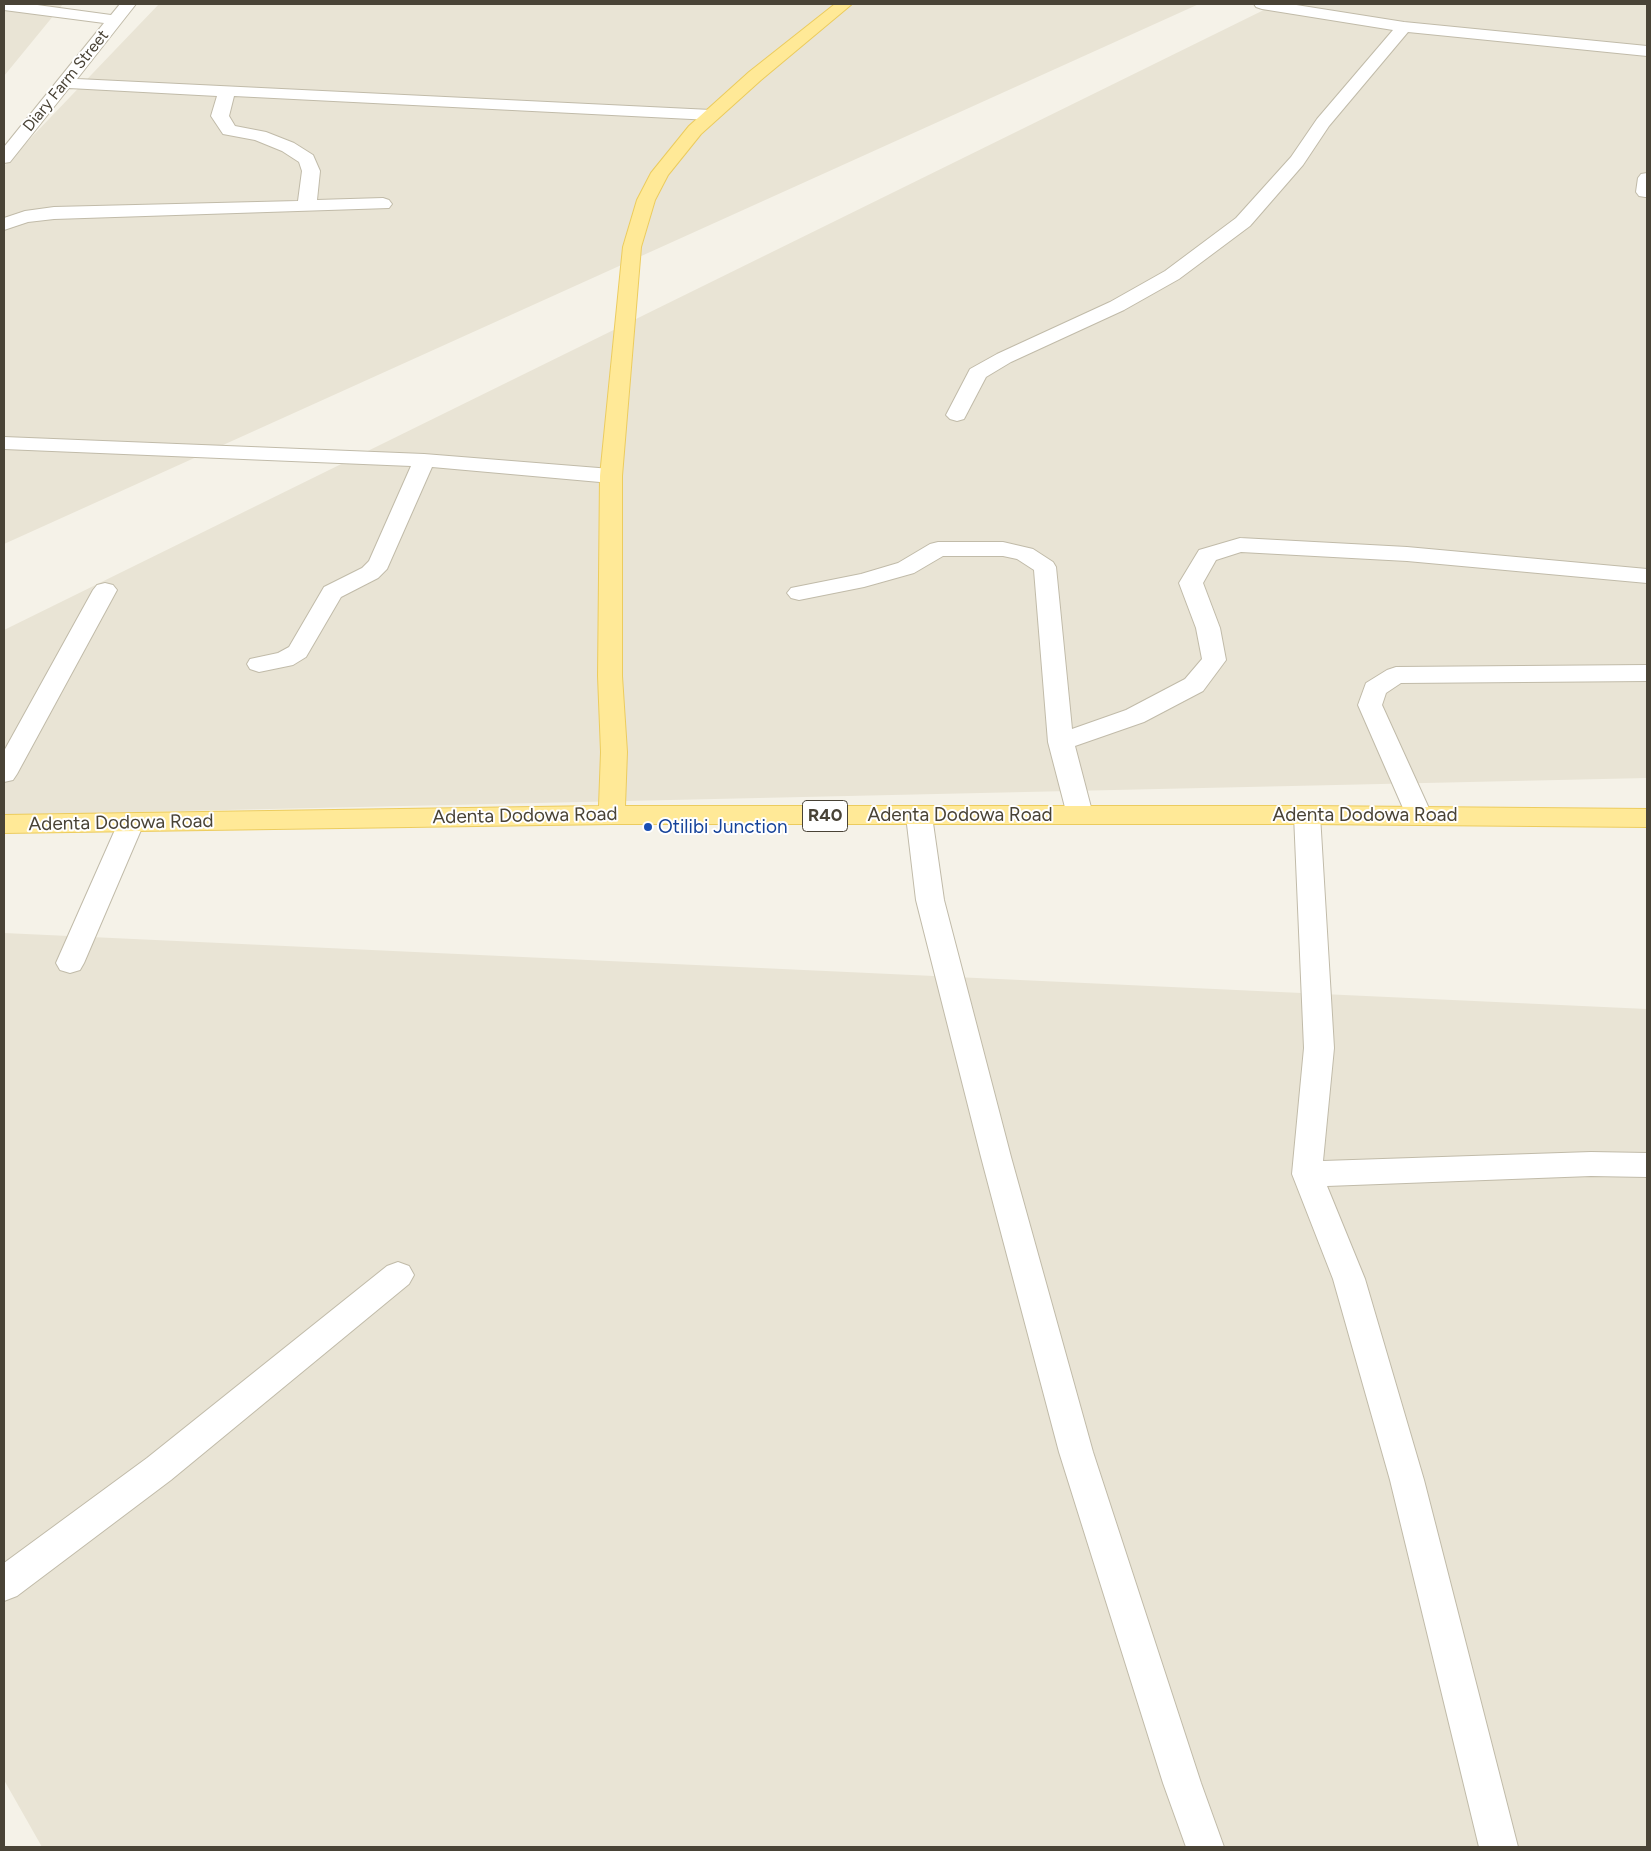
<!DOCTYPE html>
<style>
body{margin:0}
#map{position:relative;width:1651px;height:1851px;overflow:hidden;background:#f5f2e8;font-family:Figtree,sans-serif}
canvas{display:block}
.frame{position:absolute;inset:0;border:5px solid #494336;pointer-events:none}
</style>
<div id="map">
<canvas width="1651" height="1851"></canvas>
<div class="frame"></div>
</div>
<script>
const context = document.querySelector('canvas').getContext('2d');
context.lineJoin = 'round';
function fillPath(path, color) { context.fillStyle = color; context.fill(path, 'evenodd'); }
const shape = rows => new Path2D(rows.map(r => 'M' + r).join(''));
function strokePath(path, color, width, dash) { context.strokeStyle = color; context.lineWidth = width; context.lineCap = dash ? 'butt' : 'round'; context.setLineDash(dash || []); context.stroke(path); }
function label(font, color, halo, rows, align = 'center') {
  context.font = font + ' Figtree,sans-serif'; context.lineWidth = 4; context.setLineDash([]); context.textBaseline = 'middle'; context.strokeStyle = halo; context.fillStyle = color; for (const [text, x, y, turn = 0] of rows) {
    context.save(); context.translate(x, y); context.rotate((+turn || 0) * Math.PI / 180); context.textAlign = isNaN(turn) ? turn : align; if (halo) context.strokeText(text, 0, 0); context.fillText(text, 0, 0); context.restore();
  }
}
fillPath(shape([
 [4,4,63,4,4,76],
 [159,4,1199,4,4,544,4,166],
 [1276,4,1647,4,1647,778,4,815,4,630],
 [4,933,1647,1009,1647,1847,42,1847,4,1780]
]), '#e9e4d5');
const minor = shape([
 [4,4,30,4,111,15,120,4,136,4,77,79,711,110,717,111,720,115,717,119,711,120,234,96,229,116,235,126,266,132,294,143,313,155,320,171,317,200,383,198,389,200,392,204,389,208,54,219,28,222,4,230,4,218,25,211,54,207,298,201,302,171,299,162,282,151,255,140,223,134,211,116,217,96,69,88,10,162,4,163,4,147,104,23,4,10,4,4],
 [1254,4,1290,4,1404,22,1647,46,1647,56,1408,32,1329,126,1303,165,1250,226,1179,279,1124,310,1011,362,986,377,964,419,957,421,950,419,946,415,970,369,997,354,1110,302,1165,271,1236,218,1291,157,1317,119,1393,30,1262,9,1256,7,1254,4],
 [1647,173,1647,197,1645,197,1639,196,1636,192,1638,178,1641,174,1647,173],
 [4,437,424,454,611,469,619,471,622,476,619,481,611,483,432,467,387,569,378,578,341,597,306,657,293,665,259,672,250,669,247,664,250,659,278,653,289,647,324,587,362,568,369,561,411,466,4,449,4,437],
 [1240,538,1407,547,1647,569,1647,583,1407,561,1241,552,1216,560,1203,583,1220,628,1226,660,1203,691,1144,722,1075,746,1093,815,1089,821,1080,824,1071,821,1067,815,1048,742,1034,570,1017,559,1003,556,943,556,914,573,864,587,799,600,791,598,787,593,791,588,861,574,898,563,930,544,938,542,1003,542,1033,549,1053,562,1056,567,1072,729,1126,710,1185,679,1202,659,1196,628,1179,583,1199,550,1240,538],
 [105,583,113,585,117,590,17,774,13,780,4,782,4,751,93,590,97,585,105,583],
 [1647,665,1647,681,1401,683,1386,693,1382,705,1432,815,1428,821,1419,824,1410,821,1406,815,1358,705,1366,683,1387,670,1396,667,1647,665],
 [1307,806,1316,809,1320,815,1334,1048,1323,1161,1591,1152,1647,1153,1647,1177,1591,1176,1327,1186,1365,1279,1424,1480,1518,1847,1479,1847,1390,1480,1333,1279,1292,1174,1304,1048,1294,815,1298,809,1307,806],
 [919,807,928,810,932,816,944,900,1011,1157,1093,1452,1201,1783,1224,1847,1186,1847,1163,1783,1059,1452,981,1157,916,900,906,816,910,810,919,807],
 [131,814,140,817,144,823,84,963,80,970,70,973,60,970,56,963,118,823,122,817,131,814],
 [398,1262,409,1266,414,1275,409,1284,171,1480,17,1596,4,1601,4,1563,147,1458,387,1266,398,1262]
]);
const major = shape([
 [835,4,852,4,761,80,701,134,668,175,655,200,641,247,622,476,622,676,627,752,625,806,1307,806,1647,809,1647,827,1307,824,612,824,4,833,4,815,599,806,601,752,598,676,600,476,623,247,637,200,651,173,689,126,749,72,835,4]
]);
strokePath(minor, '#c1bba9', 2);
strokePath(major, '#eccc5e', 2);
fillPath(minor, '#fff');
fillPath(major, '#ffe997');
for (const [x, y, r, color] of [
 [648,827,5,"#1a4fb4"]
]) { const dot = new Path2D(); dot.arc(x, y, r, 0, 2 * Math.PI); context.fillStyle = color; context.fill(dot); strokePath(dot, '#fff', 2); }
label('16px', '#494336', '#fff', [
 ["Diary Farm Street",66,81,-51]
]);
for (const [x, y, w] of [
 [825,816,45]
]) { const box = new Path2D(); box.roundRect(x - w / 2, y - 15.5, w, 31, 4); context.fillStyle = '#fff'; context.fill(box); strokePath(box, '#494336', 1); }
label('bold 18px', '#494336', null, [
 ["R40",825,816]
]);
label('19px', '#494336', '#fff', [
 ["Adenta Dodowa Road",960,815],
 ["Adenta Dodowa Road",1365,815],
 ["Adenta Dodowa Road",525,816,-1],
 ["Adenta Dodowa Road",121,823,-1]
]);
label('19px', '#164399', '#fff', [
 ["Otilibi Junction",658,827]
], 'left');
</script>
